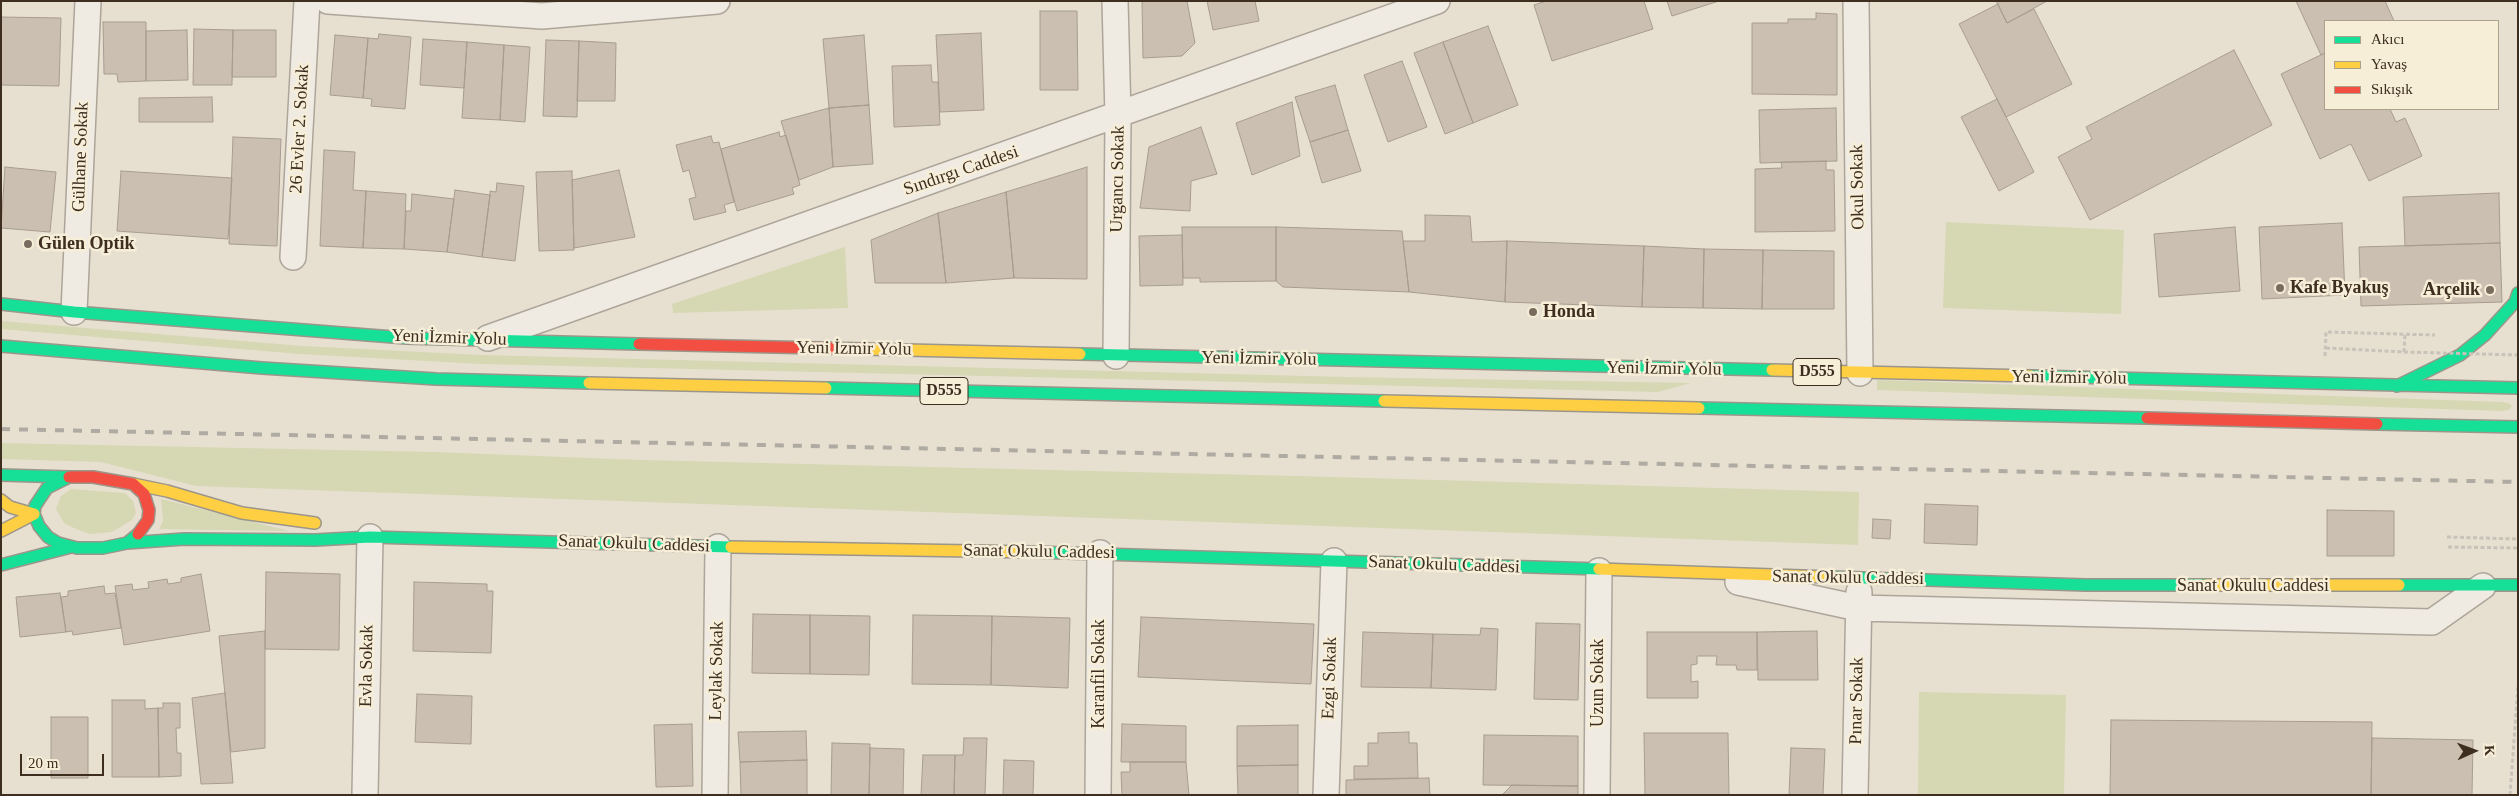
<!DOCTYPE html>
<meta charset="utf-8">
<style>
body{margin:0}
#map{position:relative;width:2519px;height:796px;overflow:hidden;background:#e7e0d1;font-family:"Times New Roman",serif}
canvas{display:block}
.frame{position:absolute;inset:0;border:2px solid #3d2e20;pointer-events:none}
.legend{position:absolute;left:2324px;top:20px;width:175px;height:90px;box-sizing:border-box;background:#f7eed8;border:1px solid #ada18e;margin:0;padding:6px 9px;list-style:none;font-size:15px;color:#3d2e20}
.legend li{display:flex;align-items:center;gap:10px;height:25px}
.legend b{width:25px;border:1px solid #ada18e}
.north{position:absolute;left:2449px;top:726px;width:50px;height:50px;-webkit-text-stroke:4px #f7eed8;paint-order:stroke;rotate:88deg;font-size:14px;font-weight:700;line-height:20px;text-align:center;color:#3d2e20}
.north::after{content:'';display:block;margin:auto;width:18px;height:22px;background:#3d2e20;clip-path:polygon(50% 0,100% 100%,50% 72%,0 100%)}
.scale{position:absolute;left:20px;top:754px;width:84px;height:22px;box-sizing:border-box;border:2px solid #3d2e20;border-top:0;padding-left:6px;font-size:15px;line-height:18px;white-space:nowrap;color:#3d2e20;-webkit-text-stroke:4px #f7eed8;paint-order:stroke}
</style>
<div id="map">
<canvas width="2519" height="796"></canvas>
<div class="frame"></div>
<ul class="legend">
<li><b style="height:6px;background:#16e098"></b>Akıcı</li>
<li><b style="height:6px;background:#ffcf43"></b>Yavaş</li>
<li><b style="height:6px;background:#f24e42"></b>Sıkışık</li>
</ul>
<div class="north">K</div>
<div class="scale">20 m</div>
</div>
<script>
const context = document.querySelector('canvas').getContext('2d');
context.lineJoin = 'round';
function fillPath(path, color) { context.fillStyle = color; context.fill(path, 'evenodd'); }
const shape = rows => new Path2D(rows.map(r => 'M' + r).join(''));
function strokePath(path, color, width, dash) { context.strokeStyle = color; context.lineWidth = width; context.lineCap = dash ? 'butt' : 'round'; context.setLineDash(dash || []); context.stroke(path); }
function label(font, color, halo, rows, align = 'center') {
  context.font = font + ' "Times New Roman",serif'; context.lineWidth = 5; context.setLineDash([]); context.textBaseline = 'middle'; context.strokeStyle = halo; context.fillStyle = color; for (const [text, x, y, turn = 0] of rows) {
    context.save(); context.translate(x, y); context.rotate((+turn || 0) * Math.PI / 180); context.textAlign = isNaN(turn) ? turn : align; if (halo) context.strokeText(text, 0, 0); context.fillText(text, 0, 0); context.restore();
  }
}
fillPath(shape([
 [1946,222,2124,230,2121,314,1943,308],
 [845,247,848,308,673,313,672,304],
 [1,321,303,346,481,355,1347,377,1691,383,1658,392,481,364,300,354,1,329],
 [1877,380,2502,402,2508,403,2512,406,2509,410,2501,411,1877,390],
 [1,443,435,452,642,460,1297,476,1859,492,1858,545,196,486,101,462,1,459],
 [71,489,125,493,133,501,136,513,132,520,112,532,90,534,76,529,64,523,56,509,61,496],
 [161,499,289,531,159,529,163,521],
 [1919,692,2066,695,2064,795,1918,794]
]), '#d6d7b3');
const building = shape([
 [1142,1,1187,1,1195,43,1182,56,1143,58,1142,1],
 [1207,1,1255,1,1259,21,1213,30,1207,1],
 [1546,1,1644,1,1653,29,1552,61,1534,5,1546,1],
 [1667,1,1719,1,1672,16,1667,1],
 [1996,1,2047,1,2007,23,1996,1],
 [2296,1,2385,1,2394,21,2325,21,2325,53,2321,55,2296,1],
 [1998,4,2007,23,2034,9,2072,84,2006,117,1959,24,1998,4],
 [1040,11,1077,11,1078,90,1040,90,1040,11],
 [1816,13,1837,14,1837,95,1752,94,1752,23,1788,23,1788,19,1816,19,1816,13],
 [1,17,61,18,59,86,1,85,1,17],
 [103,22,146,22,146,81,118,82,117,74,104,74,103,22],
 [1488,26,1518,105,1473,123,1443,42,1488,26],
 [194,29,233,30,232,85,193,85,194,29],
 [187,30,188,80,146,81,146,31,187,30],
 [233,30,276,30,276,77,232,77,233,30],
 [981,33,984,110,940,112,936,35,981,33],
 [379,34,411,37,405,109,371,106,372,99,363,98,368,38,378,39,379,34],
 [335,35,368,38,363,98,330,95,335,35],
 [864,35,869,105,829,108,823,39,864,35],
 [423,39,467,42,464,88,420,85,423,39],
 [546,40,579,41,577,117,543,116,546,40],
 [579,41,616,43,615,101,577,101,579,41],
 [467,42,504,45,500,120,462,118,467,42],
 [1443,42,1473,123,1445,134,1414,53,1443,42],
 [504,45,530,47,525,122,500,120,504,45],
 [2234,50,2272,125,2090,220,2058,157,2092,139,2086,127,2234,50],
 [2325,53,2325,109,2390,109,2396,122,2405,118,2422,156,2369,181,2351,144,2320,159,2281,74,2325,53],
 [1402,61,1427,127,1388,142,1364,75,1402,61],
 [931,65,932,82,938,82,940,125,894,127,892,66,931,65],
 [1335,85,1348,130,1310,142,1295,97,1335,85],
 [212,97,213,122,139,122,139,98,212,97],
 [1997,99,2034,172,1999,191,1961,117,1997,99],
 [1292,102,1300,156,1252,175,1236,123,1292,102],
 [869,105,873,164,833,167,829,108,869,105],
 [829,108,833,167,799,180,781,121,829,108],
 [1836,108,1837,161,1760,163,1759,110,1836,108],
 [1201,127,1217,174,1191,181,1190,211,1140,208,1149,147,1201,127],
 [1348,130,1361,171,1322,183,1310,142,1348,130],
 [779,132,780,137,786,135,800,185,792,188,794,194,737,211,721,149,779,132],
 [711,136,713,143,719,142,734,202,724,205,726,212,694,220,689,199,696,197,689,170,683,172,676,145,711,136],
 [233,137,281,139,277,246,229,244,233,137],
 [324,150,355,152,353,190,366,191,363,248,320,246,324,150],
 [1826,161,1826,170,1834,170,1835,231,1755,232,1755,169,1782,168,1781,162,1826,161],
 [5,167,56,172,50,232,1,228,5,167],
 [1087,167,1087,279,1014,278,1006,192,1087,167],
 [619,170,635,237,574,248,572,180,619,170],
 [121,171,232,178,228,239,117,231,121,171],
 [572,171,574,250,539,251,536,172,572,171],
 [497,183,524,186,515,261,482,257,490,195,490,191,496,192,497,183],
 [455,190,490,195,482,257,447,252,455,190],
 [366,191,406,194,404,249,363,248,366,191],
 [1006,192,1014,278,946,283,938,213,1006,192],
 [2499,193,2500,243,2405,246,2403,197,2499,193],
 [412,194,454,199,447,252,404,249,406,211,411,211,412,194],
 [938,213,946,283,875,283,871,240,938,213],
 [1425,215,1470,216,1472,242,1507,241,1505,302,1409,292,1403,241,1425,241,1425,215],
 [2342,223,2345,295,2262,299,2259,227,2342,223],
 [1182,227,1276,227,1276,281,1200,282,1200,278,1183,278,1182,227],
 [1276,227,1402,231,1409,292,1283,287,1276,281,1276,227],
 [2235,227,2240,291,2159,297,2154,234,2235,227],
 [1182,235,1183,285,1140,286,1139,236,1182,235],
 [1507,241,1644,246,1642,307,1505,302,1507,241],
 [2500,243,2502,302,2361,306,2359,247,2500,243],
 [1644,246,1704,249,1703,308,1642,307,1644,246],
 [1704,249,1763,250,1762,309,1703,308,1704,249],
 [1763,250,1834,251,1834,309,1762,309,1763,250],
 [1925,504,1978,506,1977,545,1924,543,1925,504],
 [2327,510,2394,511,2394,556,2327,556,2327,510],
 [1873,519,1891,520,1890,539,1872,538,1873,519],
 [266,572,340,574,339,650,265,649,266,572],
 [201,574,210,631,124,645,115,586,132,584,133,590,149,588,148,582,167,579,168,584,181,582,181,578,201,574],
 [414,582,487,584,487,591,493,591,491,653,413,651,414,582],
 [104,586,105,594,115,593,121,628,73,635,72,631,66,632,61,597,68,596,68,591,104,586],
 [60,593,66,632,20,637,16,597,60,593],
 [753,614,810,615,810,674,752,673,753,614],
 [810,615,870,616,869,675,810,674,810,615],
 [913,615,992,616,991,685,912,684,913,615],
 [992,616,1070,618,1068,688,991,685,992,616],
 [1141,617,1314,624,1311,684,1138,677,1141,617],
 [1536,623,1580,624,1578,700,1534,699,1536,623],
 [1481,628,1498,629,1496,690,1431,688,1433,634,1480,635,1481,628],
 [265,631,265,748,231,752,219,636,265,631],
 [1817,631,1818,680,1758,680,1757,632,1817,631],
 [1363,632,1433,634,1431,688,1361,687,1363,632],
 [1647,632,1757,632,1757,670,1737,670,1736,665,1716,665,1717,656,1697,656,1697,664,1691,665,1691,682,1698,681,1698,698,1647,698,1647,632],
 [225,693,233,783,201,784,192,698,225,693],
 [417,694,472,696,471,744,415,742,417,694],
 [112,700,145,700,145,709,158,708,159,777,112,777,112,700],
 [163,703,180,703,180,728,176,728,177,753,181,753,181,776,159,777,158,708,163,708,163,703],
 [51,717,88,717,88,778,51,778,51,717],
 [2111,720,2372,722,2371,795,2110,795,2111,720],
 [692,724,693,786,656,787,654,725,692,724],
 [1122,724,1186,726,1186,762,1121,762,1122,724],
 [1298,725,1298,765,1237,766,1237,726,1298,725],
 [806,731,807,760,740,762,738,732,806,731],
 [1409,732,1409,743,1417,743,1418,778,1354,779,1354,766,1368,766,1368,743,1378,743,1378,733,1409,732],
 [1644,733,1728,733,1729,795,1645,795,1644,733],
 [1484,735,1578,736,1578,786,1483,785,1484,735],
 [964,738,987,738,985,795,954,795,955,755,963,755,964,738],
 [2372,738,2473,740,2472,795,2371,795,2372,738],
 [832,743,870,744,869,795,831,795,832,743],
 [870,748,904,749,903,795,869,795,870,748],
 [1791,748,1825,749,1823,795,1789,795,1791,748],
 [923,755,955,755,954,795,921,795,923,755],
 [807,760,807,795,741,795,740,762,807,760],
 [1004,760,1034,761,1033,795,1003,795,1004,760],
 [1130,762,1186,762,1189,795,1122,795,1121,772,1130,772,1130,762],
 [1298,765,1298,795,1238,795,1237,766,1298,765],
 [1429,778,1430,795,1346,795,1346,780,1429,778],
 [1512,785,1578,786,1578,795,1502,795,1512,785]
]);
fillPath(building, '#cbbfb2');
strokePath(building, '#a89c90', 1);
const street = shape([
 [328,1,542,16,717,1],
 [1115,1,1118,116,1116,356],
 [1856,1,1860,373],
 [293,257,307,1],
 [74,312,88,1],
 [488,338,1437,1],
 [1738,582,1858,608,2432,622,2483,586],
 [365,795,370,537],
 [715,795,718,547],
 [1098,795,1100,553],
 [1326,795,1334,561],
 [1597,795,1599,571],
 [1855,795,1859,592]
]);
const fast = shape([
 [1,304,74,312,406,338,639,344],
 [1,346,262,368,436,379,589,383],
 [1080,354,1772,370],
 [2031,376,2518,388],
 [2397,386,2460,355,2485,335,2515,302,2518,293],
 [826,388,1384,401],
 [1699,408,2147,418],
 [2377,424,2518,427],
 [1,475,69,477],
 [69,477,47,488,35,506,34,514,39,526,48,537,58,543,77,548,103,548,127,543,138,534],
 [127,543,184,539,315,540,370,537,731,547],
 [1033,552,1599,569],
 [1,565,71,547],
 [1831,577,2086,585,2205,585],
 [2399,585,2518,585]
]);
const slow = shape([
 [864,349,1080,354],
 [1772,370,2031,376],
 [589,383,826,388],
 [1384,401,1699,408],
 [133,484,167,491,242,513,315,523],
 [1,500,10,507,34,514],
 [1,531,34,514],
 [731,547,1033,552],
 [1599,569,1831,577],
 [2205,585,2399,585]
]);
const jam = shape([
 [639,344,864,349],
 [2147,418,2377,424],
 [69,477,93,477,133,484,144,494,149,510,148,520,138,534]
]);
strokePath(street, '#ada599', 28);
strokePath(fast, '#9c958a', 14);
strokePath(slow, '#9c958a', 14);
strokePath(jam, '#9c958a', 14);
strokePath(shape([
 [2326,348,2404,352,2405,335],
 [2325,356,2326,332,2435,335],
 [2447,537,2518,539],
 [2448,547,2518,548],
 [2510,795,2518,686]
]), '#c8c2b9', 3, [4, 2.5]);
strokePath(street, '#efebe3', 25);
strokePath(fast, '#16e098', 11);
strokePath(slow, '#ffcf43', 11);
strokePath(jam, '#f24e42', 11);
strokePath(shape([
 [1,429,2518,482]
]), '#afaaa2', 4, [9, 9]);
strokePath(shape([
 [2404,352,2518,355]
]), '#c8c2b9', 3, [4, 2.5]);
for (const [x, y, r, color] of [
 [28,244,5,"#786c5e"],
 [2280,288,5,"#786c5e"],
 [2490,290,5,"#786c5e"],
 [1533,312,5,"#786c5e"]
]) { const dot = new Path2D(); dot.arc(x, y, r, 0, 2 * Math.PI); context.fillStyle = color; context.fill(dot); strokePath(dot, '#f7eed8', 2); }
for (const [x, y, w] of [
 [1817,372,48],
 [944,391,48]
]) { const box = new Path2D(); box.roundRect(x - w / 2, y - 13.5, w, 27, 4); context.fillStyle = '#f7eed8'; context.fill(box); strokePath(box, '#3d2e20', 1); }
label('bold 16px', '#3d2e20', null, [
 ["D555",1817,372],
 ["D555",944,391]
]);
label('18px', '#3d2e20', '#f7eed8', [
 ["26 Evler 2. Sokak",300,129,-87],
 ["Gülhane Sokak",81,157,-88],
 ["Sındırgı Caddesi",961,171,-19],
 ["Urgancı Sokak",1118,179,-89],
 ["Okul Sokak",1858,187,-91],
 ["Yeni İzmir Yolu",449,338,2],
 ["Yeni İzmir Yolu",854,349,1],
 ["Yeni İzmir Yolu",1259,359,1],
 ["Yeni İzmir Yolu",1664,369,1],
 ["Yeni İzmir Yolu",2069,378,1],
 ["Sanat Okulu Caddesi",634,544,2],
 ["Sanat Okulu Caddesi",1039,552,1],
 ["Sanat Okulu Caddesi",1444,565,2],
 ["Sanat Okulu Caddesi",1848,578,1],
 ["Sanat Okulu Caddesi",2253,586],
 ["Evla Sokak",367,666,-89],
 ["Leylak Sokak",717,671,-89],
 ["Karanfil Sokak",1099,674,-90],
 ["Ezgi Sokak",1330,678,-88],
 ["Uzun Sokak",1598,683,-90],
 ["Pınar Sokak",1857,701,-89]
]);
label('bold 18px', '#3d2e20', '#f7eed8', [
 ["Gülen Optik",38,244],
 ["Kafe Byakuş",2290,288],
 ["Arçelik",2480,290,"right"],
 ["Honda",1543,312]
], 'left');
</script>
